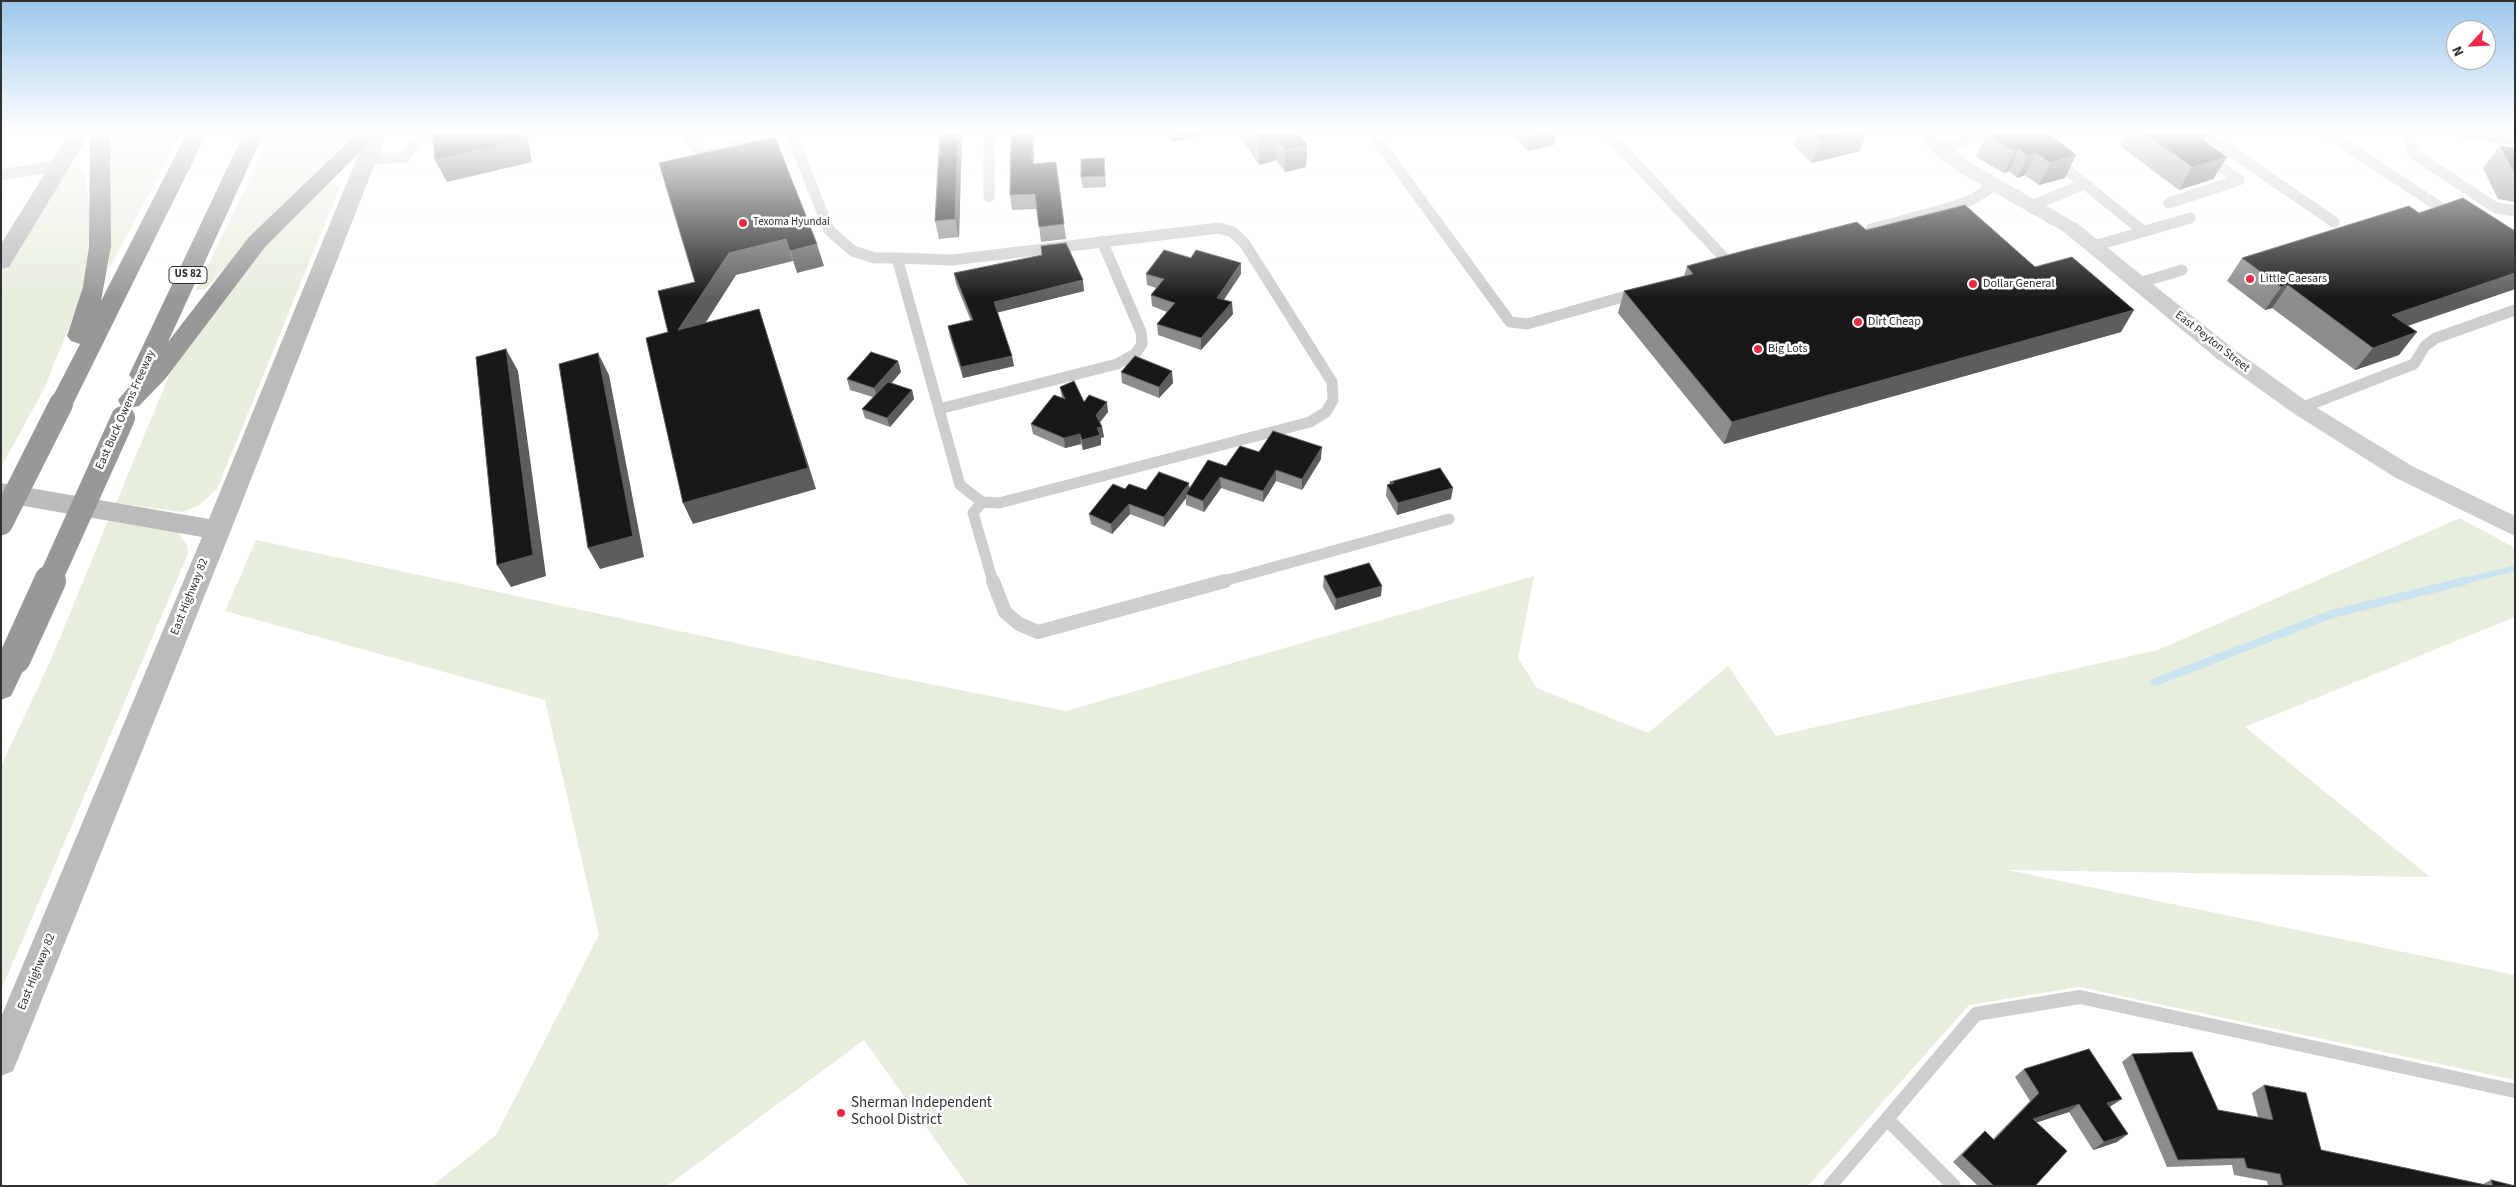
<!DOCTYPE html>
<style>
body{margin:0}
#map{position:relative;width:2516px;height:1187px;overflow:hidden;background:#fff;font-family:"Source Sans 3",sans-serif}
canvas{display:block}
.frame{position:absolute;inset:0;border:2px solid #313131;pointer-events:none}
.north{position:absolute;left:2446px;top:20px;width:50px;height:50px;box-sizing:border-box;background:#fff;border:1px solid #adadad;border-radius:50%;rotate:245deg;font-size:14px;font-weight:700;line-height:20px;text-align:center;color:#313131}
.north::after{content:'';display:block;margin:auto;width:18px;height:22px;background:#f22844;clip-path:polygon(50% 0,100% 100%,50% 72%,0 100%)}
</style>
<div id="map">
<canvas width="2516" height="1187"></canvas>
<div class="frame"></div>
<div class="north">N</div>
</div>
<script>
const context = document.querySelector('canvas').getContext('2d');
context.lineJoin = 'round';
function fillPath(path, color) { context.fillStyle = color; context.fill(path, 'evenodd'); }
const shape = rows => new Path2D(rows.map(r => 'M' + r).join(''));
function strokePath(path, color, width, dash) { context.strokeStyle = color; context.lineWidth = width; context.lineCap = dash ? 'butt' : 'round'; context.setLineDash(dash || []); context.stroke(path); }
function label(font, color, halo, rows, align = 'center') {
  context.font = font + ' "Source Sans 3",sans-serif'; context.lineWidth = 5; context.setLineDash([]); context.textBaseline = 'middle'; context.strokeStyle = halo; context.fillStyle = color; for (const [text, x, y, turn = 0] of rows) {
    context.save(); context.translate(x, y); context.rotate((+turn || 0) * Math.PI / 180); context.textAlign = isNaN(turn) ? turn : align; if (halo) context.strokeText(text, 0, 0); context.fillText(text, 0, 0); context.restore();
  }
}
fillPath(shape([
 [106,133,181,133,109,269,106,177],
 [272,133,351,133,315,177,258,230,206,289,196,290],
 [63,166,79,168,86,175,90,222,87,266,82,295,44,389,1,467,1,269],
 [336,184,339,186,339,189,217,489,199,505,183,512,116,503,173,366,257,250,326,185],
 [2460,518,2515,548,2515,617,2245,727,2430,877,2008,870,2515,975,2515,1080,2079,987,1969,1005,1808,1186,968,1186,864,1040,667,1186,432,1186,496,1135,599,935,545,700,225,611,256,540,889,676,1066,711,1534,576,1518,658,1537,688,1648,733,1728,666,1776,736,2158,650],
 [108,521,178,532,187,546,188,554,1,990,1,766,49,664]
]), '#e8eede');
strokePath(shape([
 [2460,582,2515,568]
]), '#c9e3ef', 5.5);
strokePath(shape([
 [2155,682,2332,614,2465,581]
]), '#c9e3ef', 8);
strokePath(shape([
 [685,133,702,155,748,144,745,133],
 [791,133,829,230,853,251,875,258,897,258],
 [989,133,989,197],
 [1372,133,1510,322,1527,324,1637,293],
 [1607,133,1727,261,1736,264],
 [2204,133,2334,222],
 [2327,133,2452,215],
 [2409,133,2412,153,2496,208,2515,211],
 [1939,148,1986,133],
 [2206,157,2239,180],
 [366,160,405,157,423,133],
 [2056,161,2143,231],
 [1,175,60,165],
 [2169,203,2239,180],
 [2033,205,2085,184],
 [1219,228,1233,232,1245,244,1332,382,1333,400,1326,412,1310,422,999,503,982,502,960,485,897,258,952,260,1219,228],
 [1871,229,1953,207,1973,199,1996,184],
 [2094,246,2190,218],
 [2139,283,2182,270],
 [2301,408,2414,364,2425,346,2436,338,2515,310],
 [939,409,1117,364,1135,354,1142,344,1141,332,1102,241],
 [982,502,973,513,993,582],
 [1220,582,1449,519]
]), '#cecece', 11);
strokePath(shape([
 [993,581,1005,612,1019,624,1038,632,1225,581],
 [1887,1119,1954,1186],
 [1830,1186,1976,1014,2080,997,2515,1091]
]), '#cecece', 14);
fillPath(shape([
 [1917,133,1936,133,1946,144,1976,166,2078,224,2231,347,2309,403,2412,466,2515,516,2515,536,2396,478,2293,413,2215,357,2064,232,1962,174,1932,152,1917,133]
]), '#cecece');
fillPath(shape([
 [70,133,90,133,12,262,9,267,1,269,1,244,70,133],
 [367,133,387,133,231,530,18,1059,13,1071,1,1076,1,1017,202,537,1,502,1,483,209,519,367,133]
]), '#bbb');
fillPath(shape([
 [2458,133,2515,133,2515,145,2468,139,2461,137,2458,133]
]), '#a9a9a9');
fillPath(shape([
 [90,133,110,133,111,246,101,301,187,133,207,133,73,404,70,410,61,412,52,410,49,404,80,344,71,341,67,336,83,287,89,246,90,133],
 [244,133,264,133,168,342,249,237,345,145,354,133,374,133,359,153,265,247,166,378,139,406,130,408,121,406,118,400,134,381,129,375,244,133],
 [15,647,25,650,29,658,11,696,1,700,1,657,5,650,15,647]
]), '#989898');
strokePath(shape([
 [1,523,61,404],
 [49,582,123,418]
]), '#989898', 24);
strokePath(shape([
 [15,658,50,581]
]), '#989898', 32);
fillPath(shape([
 [940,133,962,133,959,237,939,239,935,221],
 [1034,133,1034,164,1056,162,1066,239,1041,242,1037,209,1012,210,1010,195],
 [1166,133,1212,133,1172,142],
 [1238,133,1298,133,1307,145,1306,167,1285,172,1276,160,1259,165],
 [1511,133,1557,133,1554,145,1528,151],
 [1798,133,1866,133,1860,151,1812,163,1794,146],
 [2127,133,2203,133,2204,141,2227,157,2213,179,2179,190,2120,146],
 [1986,135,2076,155,2065,178,2039,185,2025,175,2017,178,2009,171,2004,173,1976,157],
 [2500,146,2515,148,2515,202,2498,199,2483,168],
 [1104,158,1106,187,1083,188,1081,177],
 [2419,213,2515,289,2408,326,2399,355,2355,370,2272,308,2265,310,2227,281,2242,258],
 [1866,230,2035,267,2121,332,1724,444,1618,313,1624,291,1684,276,1687,266],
 [954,273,1084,291,997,312,1014,366,963,378,950,337,948,326,971,321,956,284],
 [1146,274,1241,274,1224,300,1233,314,1201,350,1158,335,1157,324,1167,312,1152,306,1151,295,1156,288,1147,285],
 [898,361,901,372,891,383,912,390,914,399,890,427,865,418,862,409,873,397,850,390,847,379],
 [1121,372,1173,383,1159,398,1122,383],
 [1060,387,1084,402,1108,412,1100,422,1102,427,1104,437,1101,438,1101,445,1083,450,1081,444,1065,448,1033,434,1031,424,1062,398],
 [1259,452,1321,459,1302,490,1276,481,1263,502,1221,488,1204,512,1186,505,1186,498,1164,527,1130,514,1112,534,1091,524,1089,514,1125,489,1146,490,1189,488,1226,466],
 [1390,482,1451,499,1397,515,1386,496,1387,485,1389,484],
 [1324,576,1381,596,1335,610,1323,587],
 [2132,1054,2218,1110,2258,1117,2252,1093,2264,1085,2321,1150,2483,1184,2491,1180,2515,1186,2268,1186,2267,1181,2234,1175,2232,1165,2167,1167,2122,1062],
 [2024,1069,2111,1106,2110,1107,2117,1142,2093,1150,2069,1112,2037,1122,2035,1186,1978,1186,1953,1162,1976,1139,1985,1131,1993,1139,2030,1101,2015,1077]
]), '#8c8c8c');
fillPath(shape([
 [521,133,527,133,532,162,447,182,435,160],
 [958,133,962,133,959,237,955,219],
 [1032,133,1034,133,1034,179,1032,164],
 [1171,133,1212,133,1172,142],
 [1531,133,1557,133,1554,145,1528,151],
 [1851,133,1866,133,1860,151,1812,163,1820,141],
 [2207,136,2194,158,2200,138],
 [1276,138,1276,160,1259,165,1259,142],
 [1307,145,1306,167,1285,172,1285,150],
 [2019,149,2009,171,2004,173,2015,151],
 [2036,153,2025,175,2017,178,2028,156],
 [2076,155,2065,178,2039,185,2050,163],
 [2227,157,2213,179,2179,190,2192,167],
 [786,239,793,261,736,275,687,352,678,330,729,253],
 [817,244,824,266,797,273,790,251],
 [1241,263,1241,274,1217,309,1217,298],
 [2515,273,2515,289,2374,337,2392,315],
 [1083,280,1084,291,996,313,994,302],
 [2288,285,2272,308,2265,310,2281,287],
 [1232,302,1233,314,1201,350,1201,338],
 [759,309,766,331,816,489,693,524,683,503],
 [2134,310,2121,332,1724,444,1732,422],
 [2417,332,2399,355,2355,370,2373,348],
 [506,349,518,371,546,576,511,587,497,565],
 [598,353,609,375,644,557,600,569,588,548],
 [1012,356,1014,366,963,378,961,367],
 [898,361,901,372,878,399,874,388],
 [1172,371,1173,383,1159,398,1159,387],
 [912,390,914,399,890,427,887,418],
 [1107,402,1108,412,1098,425,1096,415],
 [1102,427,1104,437,1101,438,1101,445,1083,450,1082,440,1097,428],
 [1080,434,1081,444,1065,448,1064,438],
 [1322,447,1321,459,1302,490,1302,479],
 [1276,470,1276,481,1263,502,1263,491],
 [1220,477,1221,488,1204,512,1203,501],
 [1189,483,1190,493,1186,494,1186,498,1164,527,1164,517],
 [1453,488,1451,499,1397,515,1398,503],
 [1129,504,1130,514,1112,534,1111,524],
 [1382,586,1381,596,1335,610,1336,599],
 [2122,1099,2111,1106,2097,1111,2107,1103],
 [2079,1104,2069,1112,2023,1127,2033,1119],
 [2128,1134,2117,1142,2093,1150,2104,1142]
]), '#5d5d5d');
const building = shape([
 [432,133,521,133,522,140,435,160,432,133],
 [940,133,958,133,955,219,935,221,940,133],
 [1011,133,1032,133,1032,164,1056,162,1064,224,1039,227,1035,194,1010,195,1011,133],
 [1253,133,1298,133,1307,145,1285,150,1276,138,1259,142,1253,133],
 [1811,133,1851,133,1820,141,1811,133],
 [1994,133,2048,133,2076,155,2050,163,2036,153,2028,156,2019,149,2015,151,1986,135,1994,133],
 [2144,133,2203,133,2207,136,2200,138,2227,157,2192,167,2144,133],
 [775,137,817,244,790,251,786,239,729,253,678,330,759,309,808,468,683,503,646,338,668,332,658,291,695,282,659,163,775,137],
 [2500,146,2515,148,2515,174,2500,146],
 [1104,158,1105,176,1081,177,1081,159,1104,158],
 [2463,198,2515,231,2515,273,2392,315,2417,332,2373,348,2288,285,2281,287,2242,258,2409,206,2419,213,2463,198],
 [1965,205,2035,267,2072,257,2134,310,1732,422,1624,291,1693,274,1687,266,1747,250,1857,222,1866,230,1965,205],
 [1066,243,1083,280,994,302,1012,356,961,367,948,326,973,320,954,273,1042,255,1041,246,1066,243],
 [1164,250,1191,258,1196,250,1241,263,1217,298,1232,302,1201,338,1157,324,1175,303,1151,295,1164,279,1146,274,1164,250],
 [506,349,533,555,497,565,476,357,506,349],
 [871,352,898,361,874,388,847,379,871,352],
 [598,353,633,536,588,548,559,364,598,353],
 [1135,356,1172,371,1159,387,1121,372,1135,356],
 [1074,381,1084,402,1089,395,1107,402,1096,415,1102,427,1097,428,1100,435,1082,440,1080,434,1064,438,1031,424,1054,395,1065,399,1060,387,1074,381],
 [888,382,912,390,887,418,862,409,888,382],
 [1273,431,1322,447,1302,479,1276,470,1263,491,1220,477,1203,501,1186,494,1208,460,1226,466,1240,446,1259,452,1273,431],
 [1440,468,1453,488,1398,503,1387,485,1394,483,1390,482,1440,468],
 [1159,472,1189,483,1164,517,1129,504,1111,524,1089,514,1113,484,1125,489,1129,484,1146,490,1159,472],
 [1369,563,1382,586,1336,599,1324,576,1369,563],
 [2089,1049,2122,1099,2107,1103,2128,1134,2104,1142,2079,1104,2033,1119,2067,1151,2035,1186,1994,1186,1962,1155,1985,1131,1994,1140,2039,1093,2024,1069,2089,1049],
 [2192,1052,2218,1110,2273,1120,2264,1085,2306,1093,2321,1150,2490,1186,2283,1186,2280,1174,2247,1168,2244,1158,2178,1160,2132,1054,2192,1052],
 [2491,1180,2515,1186,2493,1186,2491,1180]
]);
fillPath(building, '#181818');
strokePath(building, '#5d5d5d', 1);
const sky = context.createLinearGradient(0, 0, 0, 299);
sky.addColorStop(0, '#9bc7eb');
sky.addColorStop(0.44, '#fff');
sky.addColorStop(1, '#ffffff00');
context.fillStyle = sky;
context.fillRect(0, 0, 2516, 299);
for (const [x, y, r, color] of [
 [743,223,5,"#f22844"],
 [2250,279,5,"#f22844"],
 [1973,284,5,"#f22844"],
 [1858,322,5,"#f22844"],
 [1758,349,5,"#f22844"],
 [841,1113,5,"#f22844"]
]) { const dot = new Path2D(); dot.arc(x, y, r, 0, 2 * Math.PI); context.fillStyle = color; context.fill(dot); strokePath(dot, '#fff', 2); }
label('11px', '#313131', '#fff', [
 ["Texoma Hyundai",753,223]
], 'left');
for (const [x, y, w] of [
 [188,275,38]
]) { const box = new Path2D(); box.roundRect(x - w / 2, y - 8.5, w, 17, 4); context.fillStyle = '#fff'; context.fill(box); strokePath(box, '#313131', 1); }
label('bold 11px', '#313131', null, [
 ["US 82",188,275]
]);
label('12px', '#313131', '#fff', [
 ["Little Caesars",2260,279],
 ["Dollar General",1983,284],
 ["Dirt Cheap",1868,322],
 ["Big Lots",1768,349]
], 'left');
label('12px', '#313131', '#fff', [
 ["East Peyton Street",2212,342,38],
 ["East Buck Owens Freeway",126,410,-66],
 ["East Highway 82",190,597,-68],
 ["East Highway 82",37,972,-68]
]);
label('15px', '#313131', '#fff', [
 ["Sherman Independent",851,1104],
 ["School District",851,1121]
], 'left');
</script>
